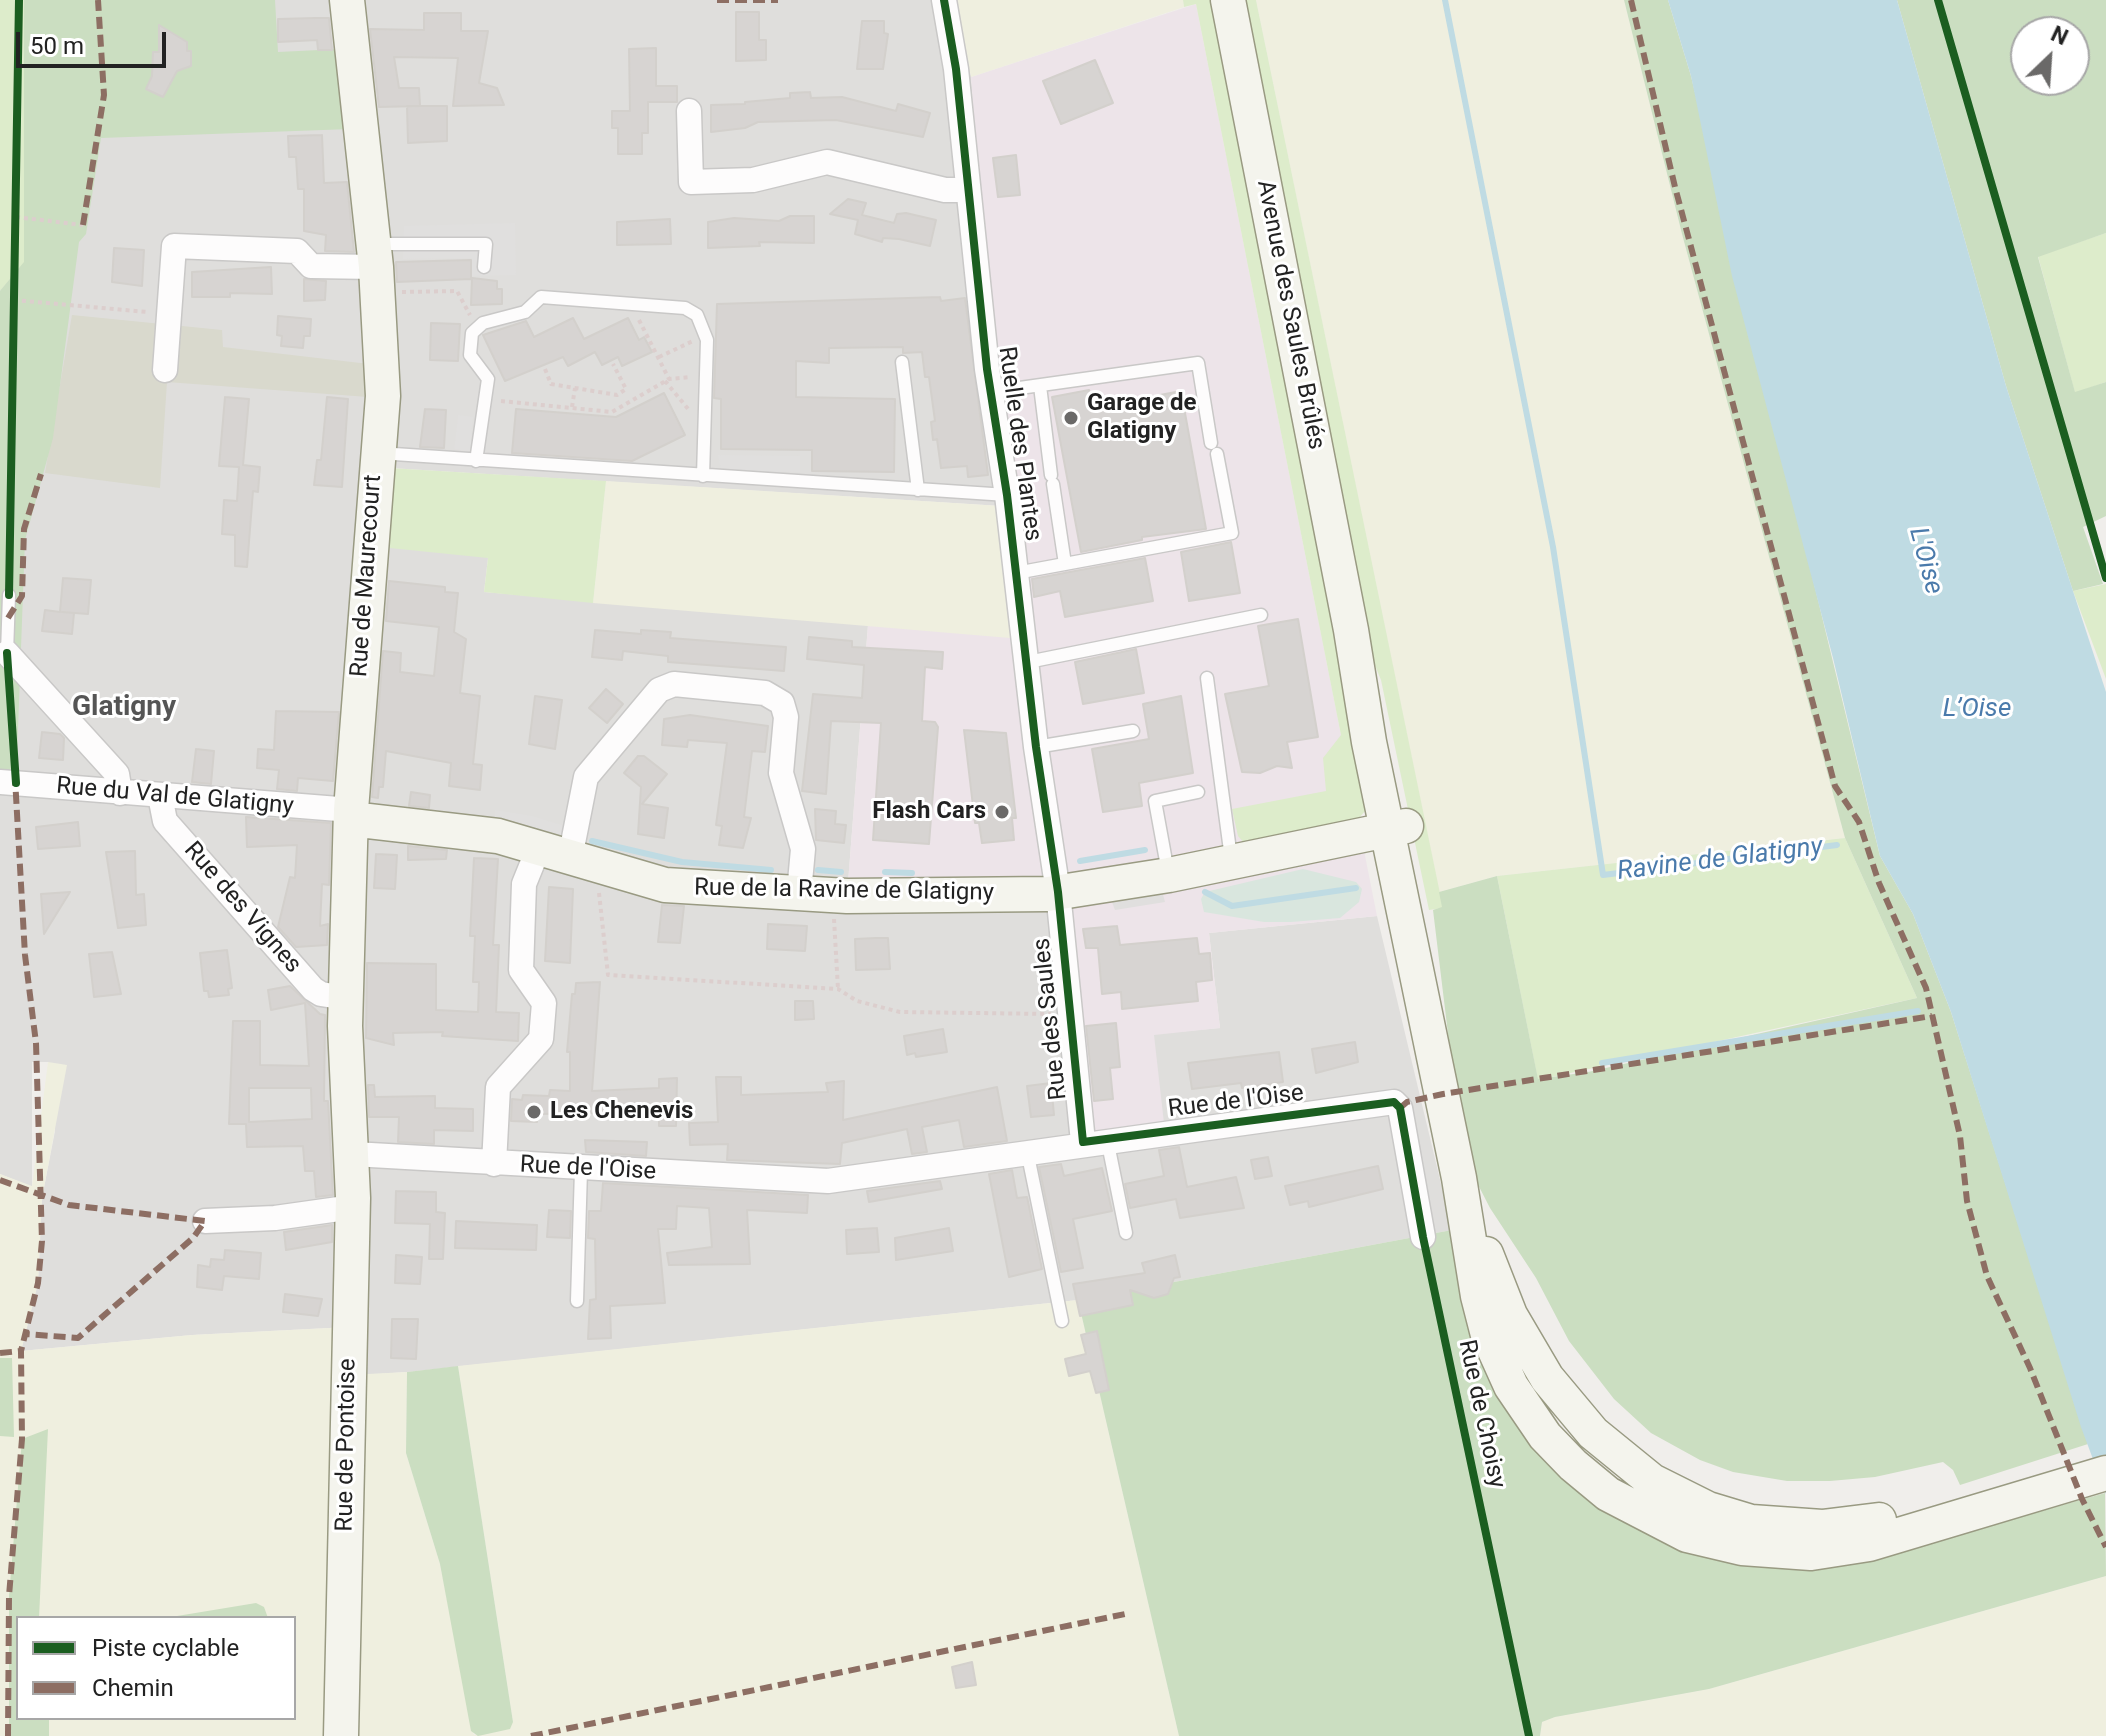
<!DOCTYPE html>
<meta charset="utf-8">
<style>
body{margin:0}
#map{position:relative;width:2106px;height:1736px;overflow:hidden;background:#f0eeeb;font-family:Roboto,sans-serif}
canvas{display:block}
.legend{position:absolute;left:16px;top:1616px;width:280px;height:104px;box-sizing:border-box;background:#fff;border:2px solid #a7a7a7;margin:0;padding:10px 14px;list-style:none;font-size:24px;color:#222}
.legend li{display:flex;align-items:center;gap:16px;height:40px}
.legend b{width:40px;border:2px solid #a7a7a7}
.north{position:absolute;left:2010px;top:16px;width:80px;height:80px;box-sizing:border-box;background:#fff;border:2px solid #a7a7a7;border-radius:50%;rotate:25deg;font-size:22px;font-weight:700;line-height:32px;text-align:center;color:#222}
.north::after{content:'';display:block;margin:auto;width:28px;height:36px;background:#6a6968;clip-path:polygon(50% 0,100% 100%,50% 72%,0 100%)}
.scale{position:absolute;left:16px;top:32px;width:150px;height:36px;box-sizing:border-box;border:4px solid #222;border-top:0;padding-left:10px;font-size:24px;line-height:28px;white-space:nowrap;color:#222;-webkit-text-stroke:6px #fff;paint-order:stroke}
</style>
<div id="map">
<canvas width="2106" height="1736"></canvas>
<ul class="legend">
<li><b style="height:10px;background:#1b5e20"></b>Piste cyclable</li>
<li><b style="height:10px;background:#8d6e63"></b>Chemin</li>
</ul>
<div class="north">N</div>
<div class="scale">50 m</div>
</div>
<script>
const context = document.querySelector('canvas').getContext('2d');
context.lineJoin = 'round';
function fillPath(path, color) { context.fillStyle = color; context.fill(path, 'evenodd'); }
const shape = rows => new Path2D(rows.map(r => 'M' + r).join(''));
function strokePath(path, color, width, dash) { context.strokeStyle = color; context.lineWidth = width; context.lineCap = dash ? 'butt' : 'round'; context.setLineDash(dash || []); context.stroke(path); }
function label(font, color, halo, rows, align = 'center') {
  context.font = font + ' Roboto,sans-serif'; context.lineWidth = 6; context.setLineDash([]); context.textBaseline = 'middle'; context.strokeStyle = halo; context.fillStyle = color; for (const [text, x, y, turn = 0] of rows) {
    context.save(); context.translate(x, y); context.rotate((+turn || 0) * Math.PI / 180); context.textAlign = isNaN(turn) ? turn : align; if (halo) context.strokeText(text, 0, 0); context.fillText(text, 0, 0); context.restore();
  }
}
fillPath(shape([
 [0,0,955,0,971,77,1001,506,390,468,488,558,484,592,868,625,847,896,1035,895,1154,1034,1220,1028,1209,933,1377,916,1452,1230,1078,1300,407,1372,348,1376,349,1327,192,1335,21,1351,38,1283,42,1198,55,1131,48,1062,32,1062,32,1187,0,1174]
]), '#dfdedc');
fillPath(shape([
 [1196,4,1377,916,1209,933,1220,1028,1154,1035,1165,1132,1079,1153,1058,893,847,896,868,625,1010,637,971,77]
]), '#ede4e9');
fillPath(shape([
 [72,315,222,330,223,347,369,364,368,397,167,382,160,488,45,473]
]), '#d9d9cd');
fillPath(shape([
 [955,0,1183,0,1184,7,971,77],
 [1256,0,1624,0,1682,234,1845,838,1497,876,1439,892],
 [606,481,1001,506,1010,638,593,603],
 [48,1062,67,1065,42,1198,38,1283,21,1351,192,1335,349,1327,348,1375,407,1372,406,1453,440,1564,474,1735,513,1722,458,1366,1078,1300,1179,1736,0,1736,0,1174,32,1186],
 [18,1618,294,1618,294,1718,18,1718],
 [2106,1576,2106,1736,1540,1736,1542,1722,1555,1717,1709,1689]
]), '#efefdf');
fillPath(shape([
 [0,0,24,0,27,217,24,263,0,291],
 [1183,0,1216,0,1325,554,1366,810,1358,819,1245,844,1238,836,1232,809,1326,791,1323,758,1341,735,1196,4,1184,7],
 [1239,0,1256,0,1443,908,1429,910,1381,680,1367,646],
 [2106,233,2106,382,2075,393,2038,256],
 [389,468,606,481,593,603,484,592,488,558,380,547],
 [2106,584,2106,679,2073,591],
 [1845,838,1917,998,1538,1080,1497,876]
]), '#ddeccb');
fillPath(shape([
 [24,0,275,0,278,52,340,49,351,129,101,138,86,234,79,242,53,438,25,540,16,783,0,782,0,291,24,262],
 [1624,0,1668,0,1691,76,1880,856,1913,914,1951,1012,2088,1444,1960,1485,1953,1470,1943,1462,1875,1477,1830,1481,1787,1481,1733,1472,1700,1460,1651,1433,1614,1399,1569,1341,1536,1278,1490,1208,1470,1169,1450,1050,1433,910,1442,907,1439,892,1497,876,1538,1079,1588,1072,1917,998,1845,838,1682,234],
 [1897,0,2106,0,2106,233,2038,257,2075,392,2106,382,2106,516,2083,527,2103,584,2073,591,2006,386],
 [2026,32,2074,32,2074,80,2026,80],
 [1452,1230,1467,1295,1591,1494,1953,1536,2105,1493,2106,1576,1709,1689,1555,1717,1542,1722,1540,1736,1179,1736,1078,1300],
 [0,1358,12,1358,14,1437,0,1436],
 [458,1366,513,1722,510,1729,478,1736,471,1731,440,1564,406,1453,407,1372],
 [48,1429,39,1618,18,1618,18,1718,49,1718,49,1736,9,1736,9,1596,22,1439],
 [256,1603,264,1607,268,1618,165,1618]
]), '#cbdec1');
fillPath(shape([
 [1303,869,1356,882,1362,889,1359,902,1340,918,1291,922,1264,922,1204,912,1201,899,1205,892]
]), '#d9e6de');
fillPath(shape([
 [515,223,516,275,472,276,472,258,403,259,404,226],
 [458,415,473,417,470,451,454,449],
 [718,455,800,456,800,472,721,471],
 [495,810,532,816,568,827,562,839,494,824],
 [1161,887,1165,902,1115,910,1109,894]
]), '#e0dfde');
fillPath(shape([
 [1668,0,1897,0,2006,386,2106,692,2106,1494,2081,1427,1951,1012,1913,914,1880,856,1833,658,1732,276,1691,76]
]), '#bfdbe3');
strokePath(shape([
 [1445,0,1553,547,1603,875,1837,845],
 [592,841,682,862,771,870],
 [1080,861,1145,850],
 [818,870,841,872],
 [885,872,912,873],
 [1205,892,1232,906,1356,888],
 [1602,1063,1918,1011]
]), '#bfdbe3', 6);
const building = shape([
 [736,12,759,12,759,40,766,40,766,60,736,61,736,12],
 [424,13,461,13,461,31,488,31,479,83,497,88,504,105,453,106,458,58,394,57,399,88,419,88,420,106,379,107,370,29,424,30,424,13],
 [316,18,329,18,332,50,318,50,317,40,278,42,278,19,316,18],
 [862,21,884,21,884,33,888,34,883,69,857,69,862,21],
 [159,25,187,42,187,51,191,51,191,66,177,71,163,97,146,89,152,76,153,52,159,52,159,25],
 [656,48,656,86,677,86,677,102,648,102,648,133,642,133,642,154,618,154,618,128,612,128,612,111,630,111,629,49,656,48],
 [1095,60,1113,103,1061,124,1043,81,1095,60],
 [810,92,811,98,842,97,896,111,898,104,930,113,923,137,836,120,758,122,745,128,711,132,711,105,745,104,745,102,790,98,790,93,810,92],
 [407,106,447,106,447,141,408,143,407,106],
 [322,135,324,183,347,182,354,252,325,251,326,235,304,231,304,189,298,189,296,157,289,157,288,136,322,135],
 [1016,155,1020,195,998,197,993,158,1016,155],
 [848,199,866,203,862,215,894,223,897,214,906,213,936,220,930,246,899,239,883,238,882,242,855,234,858,220,830,214,848,199],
 [790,216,814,216,814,243,759,242,760,246,708,248,708,222,734,218,779,221,790,216],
 [670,219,671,244,617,245,617,222,670,219],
 [114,248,144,250,142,286,112,282,114,248],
 [471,260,471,279,397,282,396,262,471,260],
 [271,267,272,294,230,293,230,297,192,297,192,272,271,267],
 [472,278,497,281,497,289,502,289,502,304,471,305,472,278],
 [304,279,326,281,325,300,304,301,304,279],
 [940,297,941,301,965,298,988,475,968,477,967,466,941,468,937,439,933,440,931,422,935,421,929,377,925,377,922,352,903,353,903,347,829,348,829,363,796,361,796,397,895,399,894,472,812,471,812,450,721,449,721,399,714,398,717,304,940,297],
 [278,316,311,319,310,336,304,336,303,348,281,346,282,336,277,335,278,316],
 [573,318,584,339,628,318,639,340,644,337,652,352,622,366,618,357,602,365,595,352,568,366,563,357,505,381,483,335,526,321,534,337,573,318],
 [431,323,460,324,458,361,430,360,431,323],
 [1089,390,1092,408,1181,391,1206,529,1142,537,1142,540,1081,552,1052,397,1089,390],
 [664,393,685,435,632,461,512,453,516,409,616,417,664,393],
 [225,397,249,399,243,465,260,467,258,492,253,491,247,567,235,566,235,535,222,534,224,500,237,501,239,467,219,466,225,397],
 [327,397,348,399,342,487,314,485,317,460,321,460,327,397],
 [425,409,446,410,444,448,420,447,425,409],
 [1231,542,1240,593,1189,601,1181,552,1231,542],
 [1145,558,1153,601,1065,617,1060,591,1034,597,1032,579,1145,558],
 [63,578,91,580,88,614,62,612,74,613,72,634,42,631,45,610,60,612,63,578],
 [389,581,445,587,445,592,458,593,454,632,466,639,460,693,480,696,473,764,482,765,480,790,449,786,451,763,386,751,383,787,379,787,378,798,372,797,383,651,401,653,400,672,434,676,439,627,386,621,389,581],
 [1298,619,1318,737,1287,742,1292,768,1277,766,1260,773,1242,772,1225,694,1269,686,1258,626,1298,619],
 [595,630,641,634,641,630,671,632,670,638,786,647,784,671,668,662,668,656,623,651,622,660,592,657,595,630],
 [809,637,852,641,852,647,943,652,942,669,925,667,922,721,935,722,938,727,929,844,873,840,881,723,831,721,826,794,802,791,813,694,862,698,864,665,807,659,809,637],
 [1136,649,1144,693,1083,704,1075,662,1136,649],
 [606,689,623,704,607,723,589,708,606,689],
 [535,696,562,700,555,749,529,744,535,696],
 [1181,696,1193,773,1139,783,1142,806,1103,812,1092,749,1149,739,1143,704,1181,696],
 [276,711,339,712,333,781,298,778,297,791,277,789,279,770,257,768,258,749,274,750,276,711],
 [690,715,768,726,765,752,752,751,744,817,751,818,743,848,719,845,722,826,716,825,727,743,688,740,687,747,662,745,664,719,690,715],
 [964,730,1006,733,1016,818,1012,818,1014,840,982,843,979,823,975,823,964,730],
 [42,732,60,734,64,738,63,760,39,758,42,732],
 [196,749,214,751,211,784,192,782,196,749],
 [638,756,644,756,667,774,642,804,668,808,664,838,638,834,641,787,624,773,638,756],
 [411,792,430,795,429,808,409,806,411,792],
 [815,809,836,811,835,824,846,825,844,843,816,840,815,809],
 [246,817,331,823,329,885,322,884,320,926,328,924,327,945,296,947,278,927,290,877,295,878,297,845,247,847,246,817],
 [78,822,80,846,38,849,36,827,78,822],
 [408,846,447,850,446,859,408,860,408,846],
 [135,851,136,895,144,894,146,925,118,928,106,852,135,851],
 [376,854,397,855,395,889,374,888,376,854],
 [474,858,498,859,493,945,499,945,496,1012,519,1013,518,1041,442,1036,443,1032,393,1033,394,1045,366,1038,367,963,436,964,436,1010,478,1012,479,982,473,982,475,936,470,936,474,858],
 [549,887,573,889,570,963,545,961,549,887],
 [70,892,44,934,41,894,70,892],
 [662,905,684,906,680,943,658,942,662,905],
 [768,924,807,926,805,951,767,949,768,924],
 [1117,926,1120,945,1197,938,1199,954,1210,953,1212,980,1196,982,1198,1001,1122,1009,1121,992,1102,994,1098,948,1086,948,1083,929,1117,926],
 [876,938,888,938,890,969,856,970,855,939,876,938],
 [227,950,232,988,228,989,229,995,209,997,208,991,204,991,200,953,227,950],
 [112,952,121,994,94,997,89,954,112,952],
 [600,982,592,1091,659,1088,659,1079,677,1078,676,1126,659,1126,659,1112,537,1114,537,1122,511,1121,512,1099,522,1100,523,1095,549,1096,550,1090,570,1091,570,1052,567,1052,572,994,575,994,576,983,600,982],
 [290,986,320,1014,325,1015,324,1101,328,1101,333,1195,316,1197,314,1171,305,1171,303,1146,247,1147,246,1124,229,1124,233,1021,260,1021,260,1065,309,1066,305,1003,271,1010,268,990,290,986],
 [249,1088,311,1088,312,1119,249,1122,249,1088],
 [795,1001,813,1001,814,1019,795,1020,795,1001],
 [1116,1023,1120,1067,1110,1068,1113,1099,1094,1101,1086,1026,1116,1023],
 [943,1029,947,1052,916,1057,915,1053,907,1055,904,1036,943,1029],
 [1355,1042,1358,1062,1316,1073,1312,1049,1355,1042],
 [1279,1052,1283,1082,1242,1088,1241,1083,1192,1089,1188,1063,1279,1052],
 [716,1077,741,1077,741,1095,828,1092,826,1083,844,1081,843,1120,997,1087,1007,1141,964,1147,959,1120,922,1127,927,1152,912,1154,907,1129,842,1143,840,1164,727,1160,728,1144,690,1145,689,1123,718,1122,716,1077],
 [1051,1083,1054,1115,1031,1117,1027,1086,1051,1083],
 [368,1085,374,1085,375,1097,435,1096,435,1108,473,1109,473,1131,434,1130,434,1144,398,1142,399,1117,369,1117,368,1085],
 [585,1140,647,1142,646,1156,586,1152,585,1140],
 [1179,1147,1187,1187,1236,1177,1244,1208,1180,1218,1176,1199,1130,1208,1125,1184,1164,1176,1159,1150,1179,1147],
 [1268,1157,1272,1176,1255,1179,1251,1160,1268,1157],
 [1061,1164,1064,1176,1102,1168,1112,1211,1073,1219,1083,1268,1061,1272,1039,1167,1061,1164],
 [1378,1166,1383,1189,1309,1207,1308,1201,1290,1205,1285,1186,1378,1166],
 [1012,1170,1017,1198,1027,1197,1042,1269,1009,1277,989,1174,1012,1170],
 [940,1181,942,1189,869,1202,867,1191,940,1181],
 [603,1183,808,1195,807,1213,747,1210,750,1264,669,1265,667,1253,712,1247,709,1208,677,1206,676,1229,658,1229,665,1303,610,1306,611,1338,588,1339,590,1300,596,1299,595,1239,588,1238,589,1211,601,1211,603,1183],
 [396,1191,436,1192,436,1212,445,1213,443,1259,429,1259,430,1224,395,1223,396,1191],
 [549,1210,571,1211,570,1238,547,1237,549,1210],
 [456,1221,537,1225,536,1250,455,1248,456,1221],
 [332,1225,332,1242,286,1250,284,1232,332,1225],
 [877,1228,879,1252,847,1254,846,1230,877,1228],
 [949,1228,953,1251,896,1260,895,1238,949,1228],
 [225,1250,261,1253,259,1279,224,1276,222,1290,197,1287,198,1265,210,1267,211,1259,224,1260,225,1250],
 [396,1255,422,1257,420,1284,395,1283,396,1255],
 [1175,1255,1180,1277,1174,1278,1168,1294,1154,1298,1130,1290,1133,1305,1080,1316,1073,1284,1145,1273,1142,1263,1175,1255],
 [285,1294,322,1299,318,1316,283,1312,285,1294],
 [392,1319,418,1319,416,1359,391,1358,392,1319],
 [1097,1331,1109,1390,1096,1393,1090,1371,1069,1376,1065,1359,1086,1354,1081,1335,1097,1331],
 [972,1662,976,1685,956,1688,952,1667,972,1662]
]);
fillPath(building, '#d7d4d2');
strokePath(building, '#d3d0cc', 2);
const lane = shape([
 [377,244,486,244,484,267],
 [902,362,918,490],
 [1040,386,1051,475],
 [991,392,1198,363,1211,443],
 [379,453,1007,495],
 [476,461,488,379,470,355,472,333,483,323,525,312,541,297,685,308,697,315,707,340,703,476],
 [1053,484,1065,564],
 [1016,573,1232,533,1217,454],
 [7,653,9,595],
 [1028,662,1261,615],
 [1207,678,1231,858],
 [1036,747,1133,731],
 [1168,872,1155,801,1198,792],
 [1107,1139,1126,1233],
 [1027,1151,1062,1321],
 [577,1301,581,1170]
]);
const street = shape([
 [944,0,956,69,987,369,1007,495,1036,747,1058,892,1083,1142],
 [689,111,691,182,753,180,827,162,945,190,968,190],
 [165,370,174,246,297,251,311,266,376,267],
 [7,653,117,774,120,793],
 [0,782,351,810],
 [160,796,165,821,313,989,321,994,346,998],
 [570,858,586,777,659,690,674,684,765,693,782,703,786,717,781,773,803,849,799,893],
 [353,1154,828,1181,1394,1102,1400,1108,1423,1237],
 [494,1164,498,1087,541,1039,544,1003,521,970,524,884,539,847],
 [205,1221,275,1218,353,1207]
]);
const secondary = shape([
 [1228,0,1351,630,1369,742,1459,1178,1478,1296,1488,1335,1511,1386,1545,1436,1573,1465,1608,1494,1687,1535,1742,1548,1811,1553,1869,1544,2106,1473],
 [351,819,498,836,665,885,847,896,1048,894,1169,875,1406,826],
 [1486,1254,1510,1315,1547,1378,1593,1433,1652,1481,1708,1509,1751,1522,1822,1527,1879,1520],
 [341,1736,353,1198,345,1026,351,810,383,396,376,267,347,0]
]);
strokePath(lane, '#c9c8c7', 15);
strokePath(street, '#c9c8c7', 27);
strokePath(secondary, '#999a82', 37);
strokePath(shape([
 [16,217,83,225],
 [402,292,457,291,470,315],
 [14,300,147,312],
 [639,320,669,379],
 [659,357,693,341],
 [545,369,551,384,617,395,626,389,613,364],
 [665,381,689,410],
 [501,401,612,412,669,379,691,377],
 [572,407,575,388],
 [599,893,608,975,838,989,857,1001,900,1012,1051,1014],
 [834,919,838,989]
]), '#dccecd', 4, [4, 4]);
strokePath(lane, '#fdfcfc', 12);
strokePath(street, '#fdfcfc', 24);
strokePath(secondary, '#f4f4ed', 34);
strokePath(shape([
 [717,0,778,0],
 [1631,0,1675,187,1835,786,1859,822,1879,883,1926,988,1960,1136,1967,1201,1987,1276,2030,1368,2082,1499,2106,1547],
 [83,225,104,95,98,0],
 [8,618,22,596,24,529,41,474],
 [1400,1108,1407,1102,1443,1094,1932,1016],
 [0,1180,69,1205,205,1221,193,1238,78,1338,26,1334],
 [0,1353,21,1351],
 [8,1736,9,1596,22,1439,21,1351,38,1283,42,1241,36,1043,25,955,15,778],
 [531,1736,1130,1613]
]), '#8d6e63', 6, [12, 6]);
strokePath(shape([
 [944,0,956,69,987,369,1007,495,1036,747,1058,892,1083,1142,1394,1102,1400,1108,1423,1237,1529,1736],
 [1938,0,2106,578],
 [9,595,19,0],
 [7,653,16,783]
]), '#1b5e20', 8);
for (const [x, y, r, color] of [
 [1071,418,8,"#6a6968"],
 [1002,812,8,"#6a6968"],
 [534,1112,8,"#6a6968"]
]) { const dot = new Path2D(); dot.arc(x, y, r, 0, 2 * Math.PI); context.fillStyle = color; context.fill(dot); strokePath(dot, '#fff', 3); }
label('24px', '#222', '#fff', [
 ["Avenue des Saules Brûlés",1290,315,79],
 ["Ruelle des Plantes",1019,444,82],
 ["Rue de Maurecourt",367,576,-86],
 ["Rue du Val de Glatigny",175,797,5],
 ["Rue de la Ravine de Glatigny",844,891,1],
 ["Rue des Vignes",242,908,49],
 ["Rue des Saules",1051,1019,-96],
 ["Rue de l'Oise",1236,1102,-7],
 ["Rue de l'Oise",588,1169,3],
 ["Rue de Choisy",1481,1414,78],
 ["Rue de Pontoise",347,1445,-89]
]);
label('bold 24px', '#222', '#fff', [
 ["Garage de",1087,404],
 ["Glatigny",1087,432],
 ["Flash Cars",986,812,"right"],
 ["Les Chenevis",550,1112]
], 'left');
label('italic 26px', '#4a7aab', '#fff', [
 ["L'Oise",1925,561,75],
 ["L’Oise",1977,709],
 ["Ravine de Glatigny",1720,860,-7]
]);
label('bold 28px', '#555', '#fff', [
 ["Glatigny",124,708]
]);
</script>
